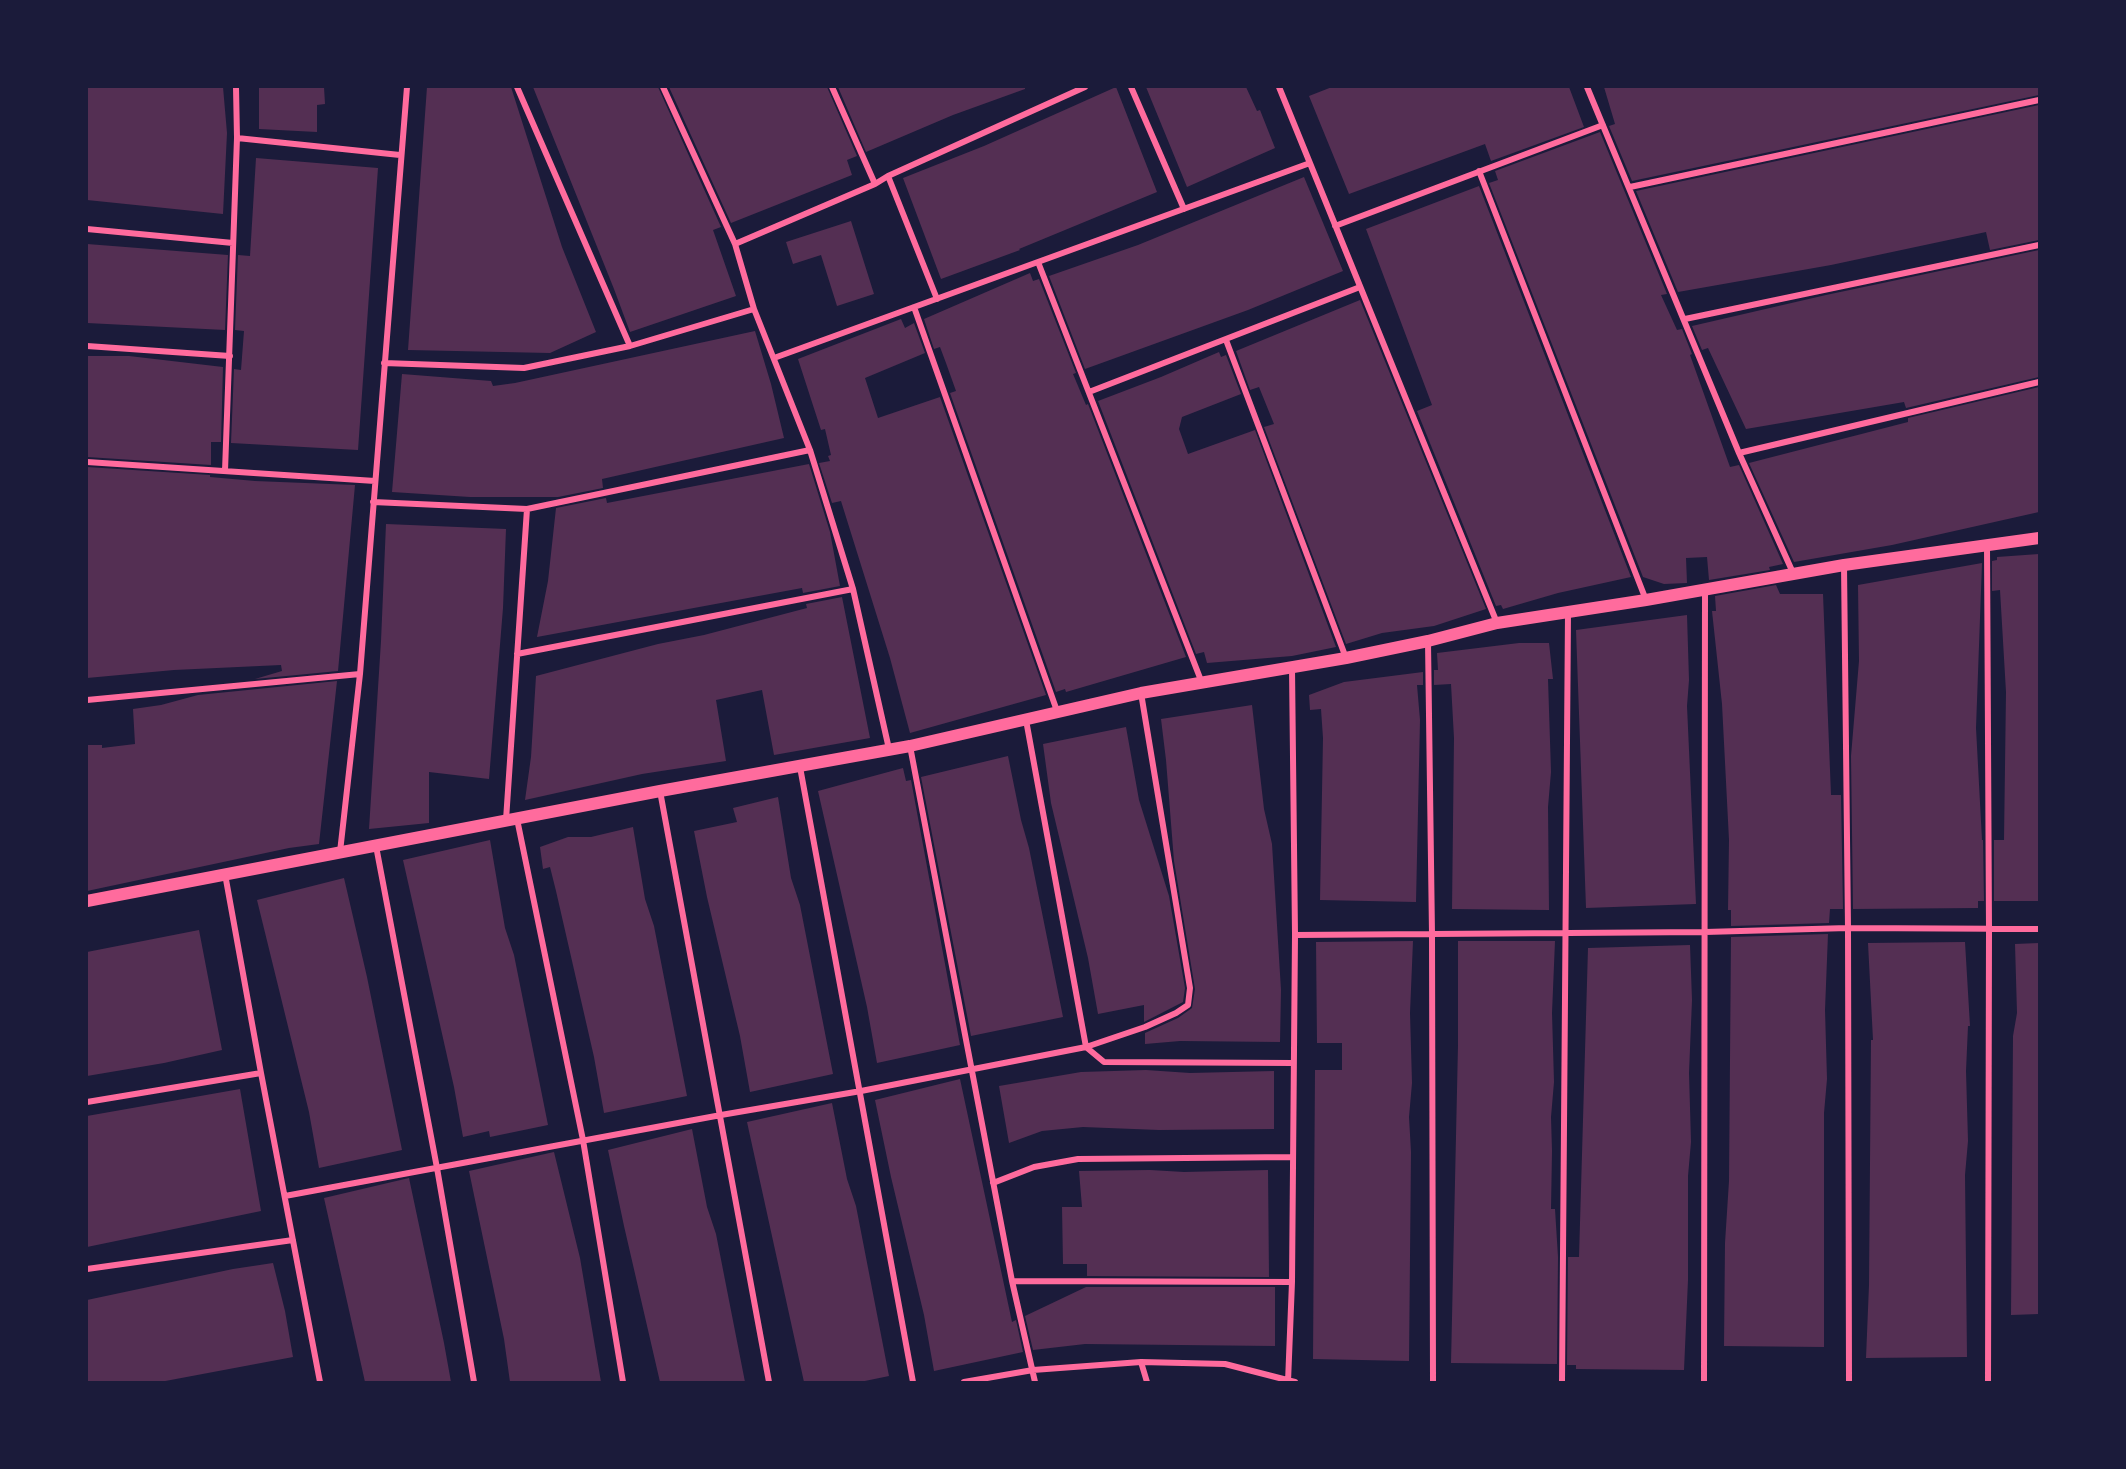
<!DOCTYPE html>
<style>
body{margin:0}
#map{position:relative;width:2126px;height:1469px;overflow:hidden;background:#1b1b3a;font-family:Helvetica,sans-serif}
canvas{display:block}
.frame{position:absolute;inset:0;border:88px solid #1b1b3a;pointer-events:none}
</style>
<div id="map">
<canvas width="2126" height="1469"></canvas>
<div class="frame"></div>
</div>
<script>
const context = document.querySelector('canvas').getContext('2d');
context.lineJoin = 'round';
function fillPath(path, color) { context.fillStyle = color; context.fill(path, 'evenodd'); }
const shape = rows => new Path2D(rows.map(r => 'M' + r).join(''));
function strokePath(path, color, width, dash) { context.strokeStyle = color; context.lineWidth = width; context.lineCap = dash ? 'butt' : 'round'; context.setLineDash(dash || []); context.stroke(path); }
fillPath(shape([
 [87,87,223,87,227,133,223,214,87,200],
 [259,87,324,87,325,104,317,105,317,132,259,129],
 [427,87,511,87,562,247,596,332,550,353,408,350],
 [533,87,658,87,721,227,713,230,736,296,630,332,614,289],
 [669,87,827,87,857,156,847,160,852,175,731,223],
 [838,87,1025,87,1025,89,953,115,866,152],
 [1116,87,1157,192,1019,249,1020,250,941,279,903,178,984,146],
 [1146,87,1246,87,1257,111,1260,110,1275,148,1187,187],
 [1332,87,1569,87,1584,127,1491,161,1485,144,1349,194,1309,96],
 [1604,87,2039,87,2039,95,1632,181,1609,126,1615,124],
 [2039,105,2039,240,1990,250,1986,232,1831,265,1678,292,1636,191],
 [1600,132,1667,294,1661,295,1677,330,1682,329,1692,354,1690,355,1730,467,1739,465,1783,564,1769,567,1770,570,1709,580,1707,557,1686,558,1687,583,1664,584,1643,577,1489,183,1498,180,1495,171],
 [256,158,378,168,358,450,231,443,234,369,241,370,244,331,235,330,238,255,250,256],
 [1304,177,1343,271,1248,310,1085,369,1049,276,1138,245],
 [1479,186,1631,577,1558,593,1503,609,1501,605,1496,606,1417,411,1432,405,1366,229],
 [851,221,874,294,837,306,821,255,793,264,786,242],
 [87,244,228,255,225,330,87,323],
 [2039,250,2039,377,1906,408,1904,402,1746,429,1708,348,1702,350,1692,326,1826,295],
 [1030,273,1033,281,1039,279,1076,373,1073,374,1086,405,1088,404,1186,657,1066,692,1065,689,1056,692,950,393,956,391,946,363,940,347,934,349,924,319],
 [1360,300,1486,609,1434,626,1382,633,1346,644,1264,427,1274,424,1259,387,1250,390,1236,351],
 [901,319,905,328,914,323,925,353,865,378,878,418,940,397,1046,695,910,733,890,658,841,501,832,503,819,463,830,461,828,456,831,455,825,429,821,430,798,359],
 [755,331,771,384,784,438,602,479,603,488,558,497,470,497,392,492,402,374,491,381,493,386,515,383],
 [1219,352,1221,357,1226,355,1241,394,1182,417,1179,429,1188,454,1255,430,1336,647,1292,656,1207,663,1204,652,1196,654,1098,401,1161,377],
 [87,356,129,356,223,367,221,442,211,442,211,465,87,457],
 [2039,387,2039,512,1892,545,1794,562,1749,463,1908,422,1908,418],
 [809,464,830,532,840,586,803,593,802,588,537,637,548,581,556,508,606,498,607,503],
 [87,467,210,475,210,477,255,481,355,485,338,671,255,679,282,671,281,665,174,670,87,678],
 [386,524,506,529,503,608,489,779,429,772,429,823,369,829,381,641],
 [2039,554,2039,901,1994,901,1994,840,2004,840,2006,692,2000,590,1992,591,1992,561,1997,560,1997,557],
 [1982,563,1976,728,1982,840,1983,840,1984,901,1978,901,1978,908,1853,909,1851,756,1859,661,1858,585],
 [1776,585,1780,594,1823,594,1831,795,1841,795,1843,909,1830,909,1829,923,1731,926,1731,910,1728,910,1729,840,1722,704,1712,611,1716,611,1715,596],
 [842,597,870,738,774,755,762,690,716,700,726,761,642,774,525,800,531,757,536,676,658,644,704,635,807,608,806,604],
 [1687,615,1689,680,1687,706,1696,904,1586,908,1576,630],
 [1519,643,1549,643,1553,679,1548,679,1551,772,1548,807,1549,910,1452,909,1454,738,1451,684,1434,685,1434,670,1438,670,1437,653],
 [1423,672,1423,685,1417,685,1420,720,1416,902,1320,900,1323,738,1321,709,1310,710,1309,695,1344,682],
 [337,681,319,844,289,848,87,891,87,745,102,745,102,748,135,744,133,709,161,705,198,695],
 [1252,705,1264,809,1272,844,1281,990,1280,1042,1180,1041,1145,1044,1145,1033,1178,1018,1192,1008,1195,989,1174,861,1166,760,1161,719],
 [1126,727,1139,800,1169,896,1185,988,1183,1002,1144,1022,1144,1005,1098,1014,1088,958,1051,803,1043,744],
 [1008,756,1021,820,1029,848,1063,1017,971,1036,921,777],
 [903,768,906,781,911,780,960,1045,877,1063,867,1007,818,791],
 [778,797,791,878,800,905,833,1074,750,1092,740,1036,707,897,694,831,737,822,733,808],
 [633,827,645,899,654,926,687,1096,604,1113,594,1057,556,891,550,867,543,869,540,847,568,837,591,837],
 [490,840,505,928,514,955,548,1125,490,1137,489,1131,463,1137,454,1087,403,860],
 [344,878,367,977,402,1150,319,1168,309,1112,257,900],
 [199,930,222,1050,164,1063,87,1076,87,952],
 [1828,934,1825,1010,1827,1079,1824,1113,1824,1347,1724,1346,1725,1243,1729,1181,1731,937],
 [1413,941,1410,1013,1412,1083,1409,1117,1411,1152,1409,1361,1313,1359,1315,1070,1342,1070,1342,1043,1317,1043,1316,942],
 [1458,941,1555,941,1552,1013,1554,1082,1551,1117,1552,1151,1551,1209,1555,1209,1558,1257,1557,1364,1451,1363,1458,1045],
 [1965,942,1970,1026,1968,1026,1966,1071,1968,1141,1965,1175,1967,1357,1866,1358,1869,1285,1871,1040,1873,1040,1868,943],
 [2039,943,2039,1314,2011,1315,2013,1036,2017,1013,2015,944],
 [1690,945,1692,1000,1689,1073,1691,1142,1688,1176,1688,1280,1684,1370,1576,1369,1576,1365,1567,1365,1568,1257,1579,1257,1588,948],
 [1146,1070,1190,1073,1274,1071,1274,1129,1159,1130,1083,1127,1042,1131,1009,1143,999,1086,1081,1072],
 [960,1079,1012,1322,1016,1320,1023,1352,934,1371,924,1315,891,1177,875,1100],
 [240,1089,261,1211,87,1247,87,1116],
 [832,1103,847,1179,856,1206,889,1376,860,1382,804,1382,747,1122],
 [692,1129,707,1207,716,1234,745,1382,660,1382,624,1226,608,1150],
 [554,1152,580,1258,601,1382,510,1382,504,1339,469,1171],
 [1150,1170,1184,1172,1268,1170,1269,1277,1087,1276,1087,1264,1063,1264,1062,1207,1082,1207,1079,1171],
 [409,1178,444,1343,451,1382,365,1382,324,1198],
 [273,1263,285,1311,293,1357,160,1382,87,1382,87,1300,233,1269],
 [1086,1287,1275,1287,1275,1346,1085,1344,1033,1350,1025,1316]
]), '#542f53');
strokePath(shape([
 [517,87,630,346],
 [663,87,735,244,754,309,810,450,853,589,889,749],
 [832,87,875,184],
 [1131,87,1184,209],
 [1279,87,1497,623],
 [1587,87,1739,453,1794,575],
 [237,138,400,155],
 [1479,171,1646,600],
 [888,176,937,299],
 [1630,187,2039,100],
 [1335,226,1603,125],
 [87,229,233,243],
 [735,244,875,184,888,176,1085,87],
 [1038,262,1202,683],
 [914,307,1057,711],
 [1685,319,2039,245],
 [1226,340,1346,658],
 [87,346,230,356],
 [774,358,1310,163],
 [384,363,524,368,630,346,754,309],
 [1089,392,1360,287],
 [1739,453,2039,382],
 [87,462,375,481],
 [225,471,237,138,236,87],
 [373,502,527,509,810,450],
 [1987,546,1989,930,1988,1382],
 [1844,565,1848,928,1849,1382],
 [1428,642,1432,934,1433,1382],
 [517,654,853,589],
 [87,700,360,674],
 [1026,720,1086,1047],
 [910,746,1012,1281,1035,1382],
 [800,767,913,1382],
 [660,791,769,1382],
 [517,819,583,1140,623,1382],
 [506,820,527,509],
 [376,846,437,1168,474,1382],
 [340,852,360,674,407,87],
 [225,874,261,1073,320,1382],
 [1295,935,1705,932,1848,928,2039,929],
 [1086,1047,1104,1062,1293,1063],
 [87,1102,261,1073],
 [993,1183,1034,1167,1078,1159,1293,1157],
 [285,1196,721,1115,861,1091,1086,1047,1145,1027,1176,1013,1188,1005,1190,988,1141,693],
 [87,1269,293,1240],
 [1012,1281,1292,1282],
 [1141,1362,1147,1382],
 [964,1382,1033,1370,1141,1362,1225,1364,1295,1382],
 [1288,1382,1292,1282,1295,935,1292,668],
 [1562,1382,1568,613],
 [1704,1382,1705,590]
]), '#ff6b9d', 6);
strokePath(shape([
 [87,901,660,791,910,746,1141,693,1346,658,1428,641,1497,623,1646,600,1844,565,2039,538]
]), '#ff6b9d', 12);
</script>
